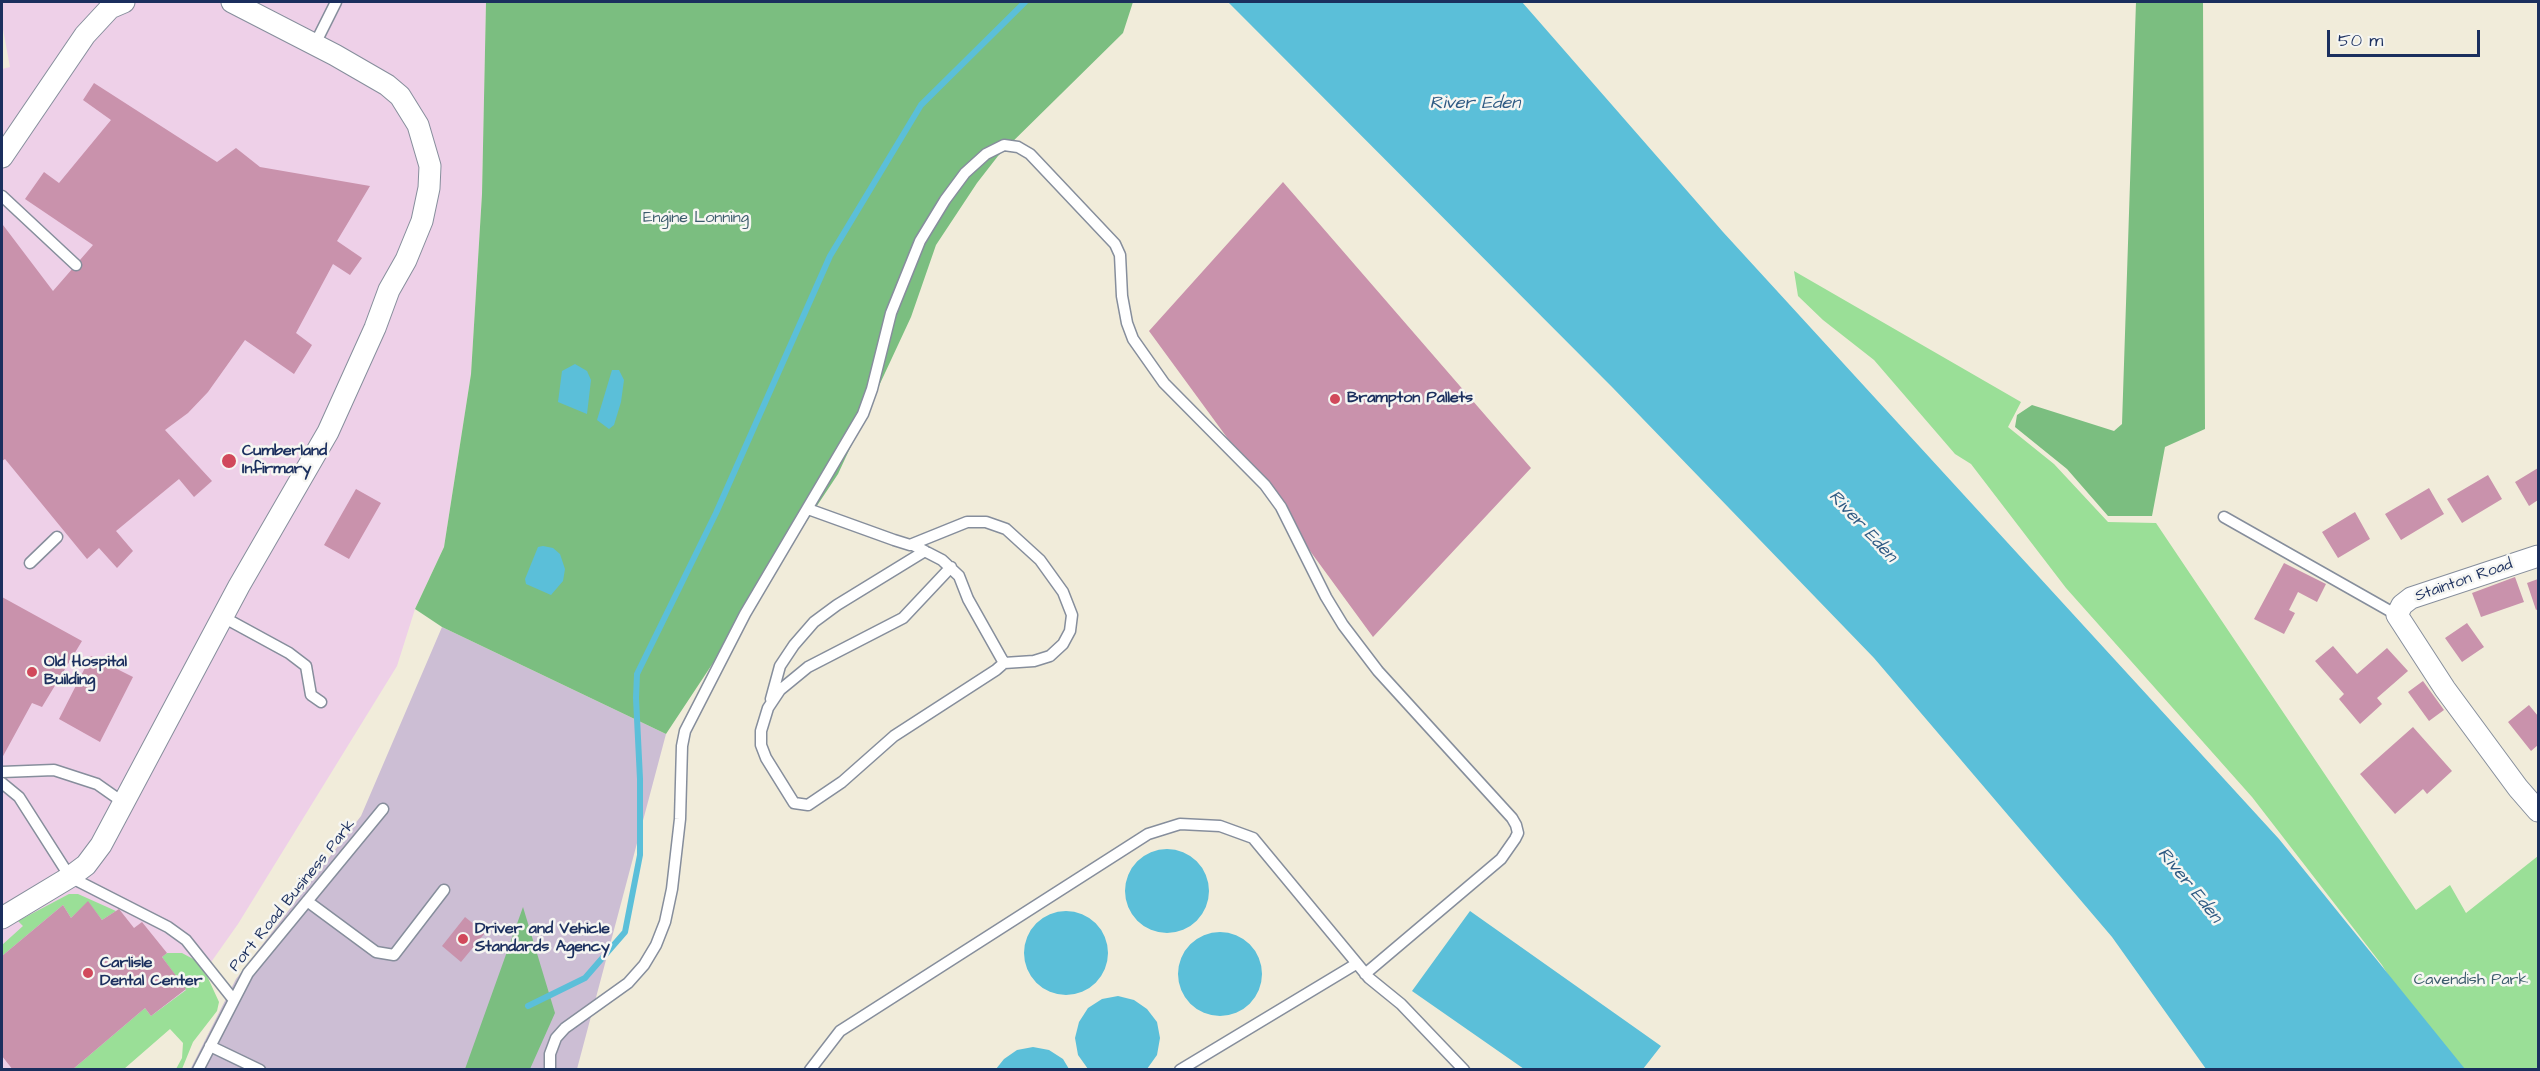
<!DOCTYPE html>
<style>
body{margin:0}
#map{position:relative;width:2540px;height:1071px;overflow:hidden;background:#f1ecda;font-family:"Architects Daughter",sans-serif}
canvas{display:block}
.frame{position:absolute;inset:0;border:3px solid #1b2f5e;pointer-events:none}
.scale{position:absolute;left:2327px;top:30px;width:153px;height:27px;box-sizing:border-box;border:3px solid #1b2f5e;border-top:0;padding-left:8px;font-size:18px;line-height:21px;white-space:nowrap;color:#1b2f5e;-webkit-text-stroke:4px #f6f6f2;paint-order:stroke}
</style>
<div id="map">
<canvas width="2540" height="1071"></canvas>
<div class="frame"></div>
<div class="scale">50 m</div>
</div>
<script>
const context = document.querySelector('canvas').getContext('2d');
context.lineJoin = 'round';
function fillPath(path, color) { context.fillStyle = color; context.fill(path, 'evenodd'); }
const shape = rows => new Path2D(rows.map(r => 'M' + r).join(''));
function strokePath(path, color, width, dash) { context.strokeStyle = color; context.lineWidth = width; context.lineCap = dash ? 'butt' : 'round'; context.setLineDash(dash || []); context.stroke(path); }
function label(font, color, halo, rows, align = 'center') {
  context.font = font + ' "Architects Daughter",sans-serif'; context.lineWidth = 5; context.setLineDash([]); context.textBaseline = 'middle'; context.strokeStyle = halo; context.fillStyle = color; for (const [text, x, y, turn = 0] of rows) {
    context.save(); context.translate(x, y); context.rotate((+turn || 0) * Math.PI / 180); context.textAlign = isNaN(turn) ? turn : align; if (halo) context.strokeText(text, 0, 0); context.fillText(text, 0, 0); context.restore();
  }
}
fillPath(shape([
 [2,2,486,2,482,194,471,374,444,547,415,609,397,666,238,924,185,999,94,1069,2,1069,2,69,10,67,2,24]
]), '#eed0e8');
fillPath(shape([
 [442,627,666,734,577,1069,190,1070,236,979,361,816]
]), '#ccbed4');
fillPath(shape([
 [1794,271,2021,402,2008,427,2054,464,2108,522,2156,523,2416,910,2450,885,2466,913,2538,856,2538,1069,2446,1069,2382,965,2252,797,2066,588,1971,464,1955,454,1874,360,1823,320,1798,296],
 [69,894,78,894,116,911,102,920,88,902,71,918,63,905,2,956,2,945,23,926,18,921],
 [167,953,182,953,195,960,208,978,219,1002,217,1011,193,1042,182,1069,176,1069,182,1058,183,1043,170,1029,124,1069,72,1070,145,1008,151,1016,186,990,162,957]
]), '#9adf97');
fillPath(shape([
 [486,2,1133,2,1123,33,998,156,977,183,936,245,911,317,838,474,666,734,442,627,415,609,444,547,471,374,482,194],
 [2136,2,2203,2,2205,429,2165,447,2152,516,2108,516,2067,469,2015,427,2017,415,2032,405,2114,431,2122,424],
 [523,907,555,1013,530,1069,465,1069]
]), '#7bbe80');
fillPath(shape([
 [1228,2,1522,2,1723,232,2279,839,2465,1069,2206,1069,2112,937,1874,658,1613,388],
 [575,364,587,371,591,380,587,414,558,402,562,371],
 [612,370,619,370,624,380,621,402,614,425,609,429,597,420],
 [543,546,553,548,560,554,565,569,563,581,551,595,526,584,525,579,538,547],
 '1125 891a42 42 0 1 1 84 0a42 42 0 1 1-84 0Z',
 '1024 953a42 42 0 1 1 84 0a42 42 0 1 1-84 0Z',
 [1470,911,1661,1046,1643,1069,1524,1069,1412,991],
 '1178 974a42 42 0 1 1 84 0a42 42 0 1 1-84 0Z',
 [1118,996,1134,1000,1147,1009,1157,1022,1160,1038,1157,1055,1147,1069,1088,1069,1078,1055,1075,1038,1079,1022,1088,1008,1102,999],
 [1033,1047,1049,1050,1063,1059,1069,1069,996,1069,1004,1059,1017,1050]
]), '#5bbfd9');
strokePath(shape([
 [528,1006,585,978,625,932,640,855,640,779,636,698,637,674,716,513,830,256,921,105,1025,2]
]), '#5bbfd9', 6);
fillPath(shape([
 [94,83,217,162,236,148,260,167,370,186,337,241,362,258,350,275,333,264,296,333,312,345,294,374,245,340,208,392,188,413,165,430,212,481,194,497,179,479,116,531,133,551,117,568,99,548,87,559,5,459,2,461,2,227,3,225,53,291,93,245,25,199,44,172,59,183,111,120,83,100],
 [1283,182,1531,468,1373,637,1149,331],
 [2538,468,2538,500,2529,506,2515,482],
 [2488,475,2502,499,2462,523,2447,499],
 [2429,488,2444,514,2401,540,2385,514],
 [356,489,381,503,349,559,324,545],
 [2355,512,2370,539,2338,558,2322,532],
 [2284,563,2326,584,2317,602,2298,592,2289,610,2295,613,2284,634,2254,619],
 [2515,577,2524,602,2481,617,2472,593],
 [2538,579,2538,609,2536,610,2527,583],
 [2,597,82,641,42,707,32,703,2,758],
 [2467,623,2484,647,2462,662,2445,638],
 [2333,646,2357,674,2387,648,2408,671,2377,698,2382,704,2360,724,2339,699,2344,694,2315,661],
 [91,656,133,677,100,742,59,719],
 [2423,681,2444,710,2429,721,2408,692],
 [2529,705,2538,716,2538,745,2531,751,2508,722],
 [2413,727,2452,771,2427,794,2423,789,2395,814,2360,774],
 [88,901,102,920,119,909,134,928,142,922,167,953,162,957,186,989,151,1016,145,1008,72,1070,13,1070,2,1056,2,956,63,905,71,918],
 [465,917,485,933,461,962,442,946]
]), '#c992ac');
const lane = shape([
 [315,44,336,2],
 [2,196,76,265],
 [808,509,894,540,910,545,913,545,942,560,959,576,968,599,1004,663,1034,661,1050,656,1063,644,1070,631,1072,615,1063,592,1040,560,1006,529,986,522,967,522,910,545],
 [2224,517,2397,615],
 [30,563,57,537],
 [951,567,903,618,808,667,780,690,768,708,761,731,761,745,766,758,794,803,808,805,842,782,894,736,996,670,1004,663],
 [223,617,289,653,306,666,311,695,321,702],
 [771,699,780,666,794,645,814,622,837,605,925,551],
 [2,772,54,770,97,784,124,803],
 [2,783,19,797,70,877,168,927,186,940,233,999],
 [307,901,376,952,394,955,444,890],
 [210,1046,260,1070],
 [198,1070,248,973,383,809],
 [550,1070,550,1054,556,1038,565,1028,628,983,644,965,656,945,665,922,672,889,680,819,682,746,685,731,745,614,863,414,872,389,891,313,920,241,945,200,965,173,986,154,1004,145,1018,147,1030,154,1115,244,1120,255,1122,296,1127,323,1133,339,1164,383,1265,485,1281,507,1326,597,1343,625,1378,671,1512,818,1516,825,1518,833,1515,839,1501,859,1365,974],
 [810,1070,840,1031,1148,834,1180,824,1220,826,1253,838,1369,978,1401,1004,1464,1070],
 [1180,1070,1356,964]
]);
const street = shape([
 [2,157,85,35,110,8,124,2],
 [2538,556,2411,598,2402,605,2397,615,2445,689,2518,788,2538,811],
 [2,918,70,877,86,865,101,845,239,586,328,432,375,328,389,290,406,260,422,221,429,188,430,166,418,125,400,96,387,85,335,55,232,2]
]);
strokePath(lane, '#868e9c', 13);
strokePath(street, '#868e9c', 23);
strokePath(lane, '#fff', 10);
strokePath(street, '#fff', 21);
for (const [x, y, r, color] of [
 [1335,399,6,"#d1495b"],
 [229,461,8,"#d1495b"],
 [32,672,6,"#d1495b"],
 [463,939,6,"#d1495b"],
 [88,973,6,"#d1495b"]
]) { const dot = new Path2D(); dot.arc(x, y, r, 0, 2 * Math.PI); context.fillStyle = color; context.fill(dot); strokePath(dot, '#f6f6f2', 2); }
label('16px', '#3b5b6c', '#f6f6f2', [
 ["Engine Lonning",696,219],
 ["Cavendish Park",2471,981]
]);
label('bold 16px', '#1b2f5e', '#f6f6f2', [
 ["Brampton Pallets",1347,399],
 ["Cumberland",242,452],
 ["Infirmary",242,470],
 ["Old Hospital",44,663],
 ["Building",44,681],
 ["Driver and Vehicle",475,930],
 ["Standards Agency",475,948],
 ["Carlisle",100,964],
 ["Dental Center",100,982]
], 'left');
label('16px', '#1b2f5e', '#f6f6f2', [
 ["Stainton Road",2464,581,-19],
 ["Port Road Business Park",293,896,-51]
]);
label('italic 18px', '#2e5a83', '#f6f6f2', [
 ["River Eden",1475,104],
 ["River Eden",1862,527,47],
 ["River Eden",2189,886,51]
]);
</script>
